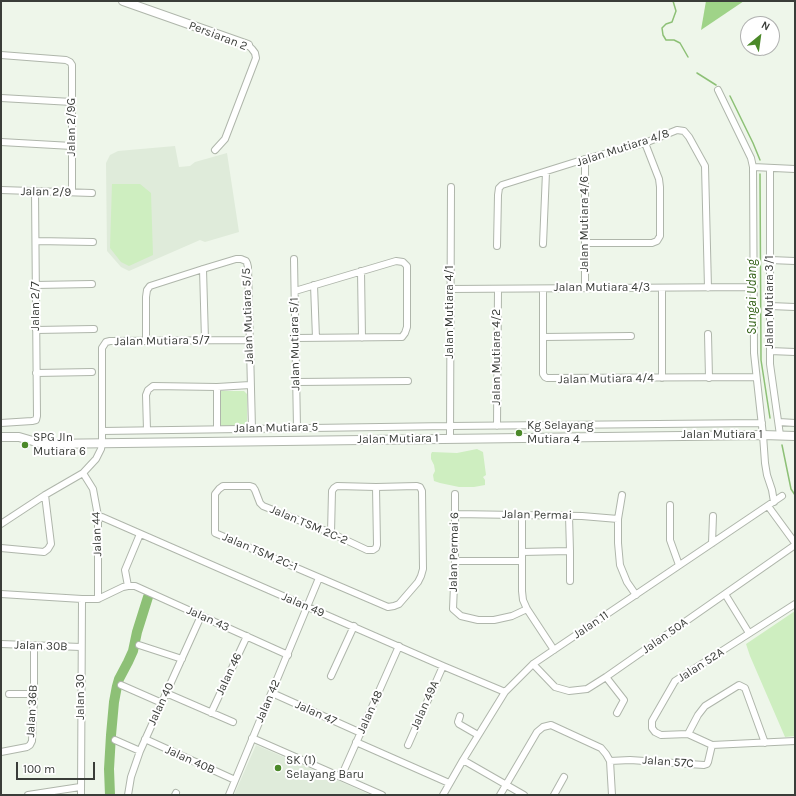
<!DOCTYPE html>
<style>
body{margin:0}
#map{position:relative;width:796px;height:796px;overflow:hidden;background:#eef6ea;font-family:Karla,sans-serif}
canvas{display:block}
.frame{position:absolute;inset:0;border:2px solid #3a3d39;pointer-events:none}
.north{position:absolute;left:740px;top:16px;width:40px;height:40px;box-sizing:border-box;background:#fff;border:1px solid #b0b1b0;border-radius:50%;rotate:29deg;font-size:11px;font-weight:700;line-height:16px;text-align:center;color:#3a3d39}
.north::after{content:'';display:block;margin:auto;width:14px;height:18px;background:#4b8929;clip-path:polygon(50% 0,100% 100%,50% 72%,0 100%)}
.scale{position:absolute;left:16px;top:762px;width:79px;height:18px;box-sizing:border-box;border:2px solid #3a3d39;border-top:0;padding-left:5px;font-size:12px;line-height:14px;white-space:nowrap;color:#3a3d39;-webkit-text-stroke:3px #fff;paint-order:stroke}
</style>
<div id="map">
<canvas width="796" height="796"></canvas>
<div class="frame"></div>
<div class="north">N</div>
<div class="scale">100 m</div>
</div>
<script>
const context = document.querySelector('canvas').getContext('2d');
context.lineJoin = 'round';
function fillPath(path, color) { context.fillStyle = color; context.fill(path, 'evenodd'); }
const shape = rows => new Path2D(rows.map(r => 'M' + r).join(''));
function strokePath(path, color, width, dash) { context.strokeStyle = color; context.lineWidth = width; context.lineCap = dash ? 'butt' : 'round'; context.setLineDash(dash || []); context.stroke(path); }
function label(font, color, halo, rows, align = 'center') {
  context.font = font + ' Karla,sans-serif'; context.lineWidth = 4; context.setLineDash([]); context.textBaseline = 'middle'; context.strokeStyle = halo; context.fillStyle = color; for (const [text, x, y, turn = 0] of rows) {
    context.save(); context.translate(x, y); context.rotate((+turn || 0) * Math.PI / 180); context.textAlign = isNaN(turn) ? turn : align; if (halo) context.strokeText(text, 0, 0); context.fillText(text, 0, 0); context.restore();
  }
}
fillPath(shape([
 [175,146,179,167,190,166,195,162,227,153,239,232,205,242,200,240,129,271,121,267,107,251,106,163,110,155,118,151],
 [256,745,337,780,371,795,234,795]
]), '#dfebda');
fillPath(shape([
 [112,184,140,184,151,193,153,255,129,266,121,262,110,248],
 [219,391,244,391,247,394,247,423,244,427,220,426],
 [477,449,483,452,486,475,483,477,485,480,485,485,474,487,459,487,440,483,434,481,433,475,435,471,434,465,431,459,431,454,432,452,457,453],
 [795,611,795,736,785,737,750,656,746,644]
]), '#ceeec0');
fillPath(shape([
 [706,1,744,1,701,30]
]), '#9fd388');
strokePath(shape([
 [673,1,676,11,672,22,666,24,662,28,663,35,666,40,674,40,680,43,688,57],
 [697,73,716,85],
 [730,96,753,143,760,160],
 [760,174,761,360,770,418],
 [782,445,791,489,795,495]
]), '#8dc076', 1.5);
strokePath(shape([
 [110,795,109,769,111,735,114,702,117,686,119,679,128,662,133,651,137,632,148,597]
]), '#8dc076', 10);
const minor = shape([
 [1,55,66,60,70,62,72,65,72,192],
 [718,90,751,158,753,167,754,353,763,435,765,463,767,475,772,490,774,502],
 [1,98,72,102],
 [1,142,72,146],
 [215,150,225,139,256,58,255,53,252,49,248,45],
 [585,159,585,288],
 [753,167,795,169],
 [770,168,770,364,780,435],
 [1,190,92,193],
 [36,241,93,242],
 [585,243,652,243,657,241,660,236,660,187,659,179,645,143],
 [543,244,546,172],
 [497,246,498,195,499,188,502,185,585,159,645,143,677,130,684,131,689,137,705,166,708,288],
 [294,259,297,428],
 [770,260,795,261],
 [203,269,205,340],
 [361,271,362,338],
 [35,285,92,284],
 [314,285,316,338],
 [450,289,753,287],
 [543,289,543,374,545,377,547,378,756,377],
 [295,291,396,261,403,262,407,266,407,327,405,333,402,337,295,338],
 [770,306,795,307],
 [36,330,94,329],
 [708,334,709,378],
 [543,337,631,336],
 [146,341,146,297,147,290,150,286,203,269,236,259,241,259,246,261,247,263,248,267,252,429],
 [770,351,795,352],
 [36,373,92,372],
 [662,378,662,288],
 [296,382,408,381],
 [779,422,795,423],
 [1,423,32,421,36,420,37,416,35,192],
 [497,426,498,289],
 [217,429,217,387],
 [147,430,146,395,148,390,153,386,217,387,250,385],
 [102,431,450,426,762,423],
 [450,438,451,187],
 [83,473,93,489,98,516,98,599],
 [455,494,455,561,453,609,461,616,478,620,494,620,512,616,527,609],
 [622,495,618,519,618,543,620,565,627,582,636,595],
 [670,505,670,540,679,565],
 [768,506,795,543],
 [455,514,582,516,618,519],
 [522,516,522,591,523,600,527,609,554,650],
 [569,516,570,551,570,581],
 [102,517,443,666,505,692],
 [1,524,45,495,83,473,96,459,101,449,102,443,102,348,106,342,110,341,249,340],
 [331,533,332,491,334,488,337,486,376,487,417,486,420,487,422,491,423,569,421,576,418,582,399,604,394,606,388,607,215,533,215,494,219,489,223,486,250,486,253,487,255,490,260,503,263,506,331,533,367,550,373,550,376,548,377,545,376,487],
 [712,543,713,516],
 [1,548,44,552,48,549,51,544,45,495],
 [522,552,570,551],
 [455,561,522,561],
 [128,586,125,570,140,534],
 [1,594,82,599,98,599,123,587,128,586,135,586,288,655],
 [725,594,749,633],
 [795,604,675,681,652,721,652,728,655,732,661,735,688,734,712,745,795,741],
 [1,644,81,647],
 [139,645,182,659],
 [533,664,555,687,569,691,587,689,606,677,795,545],
 [331,676,354,626],
 [606,677,624,700,617,713],
 [121,685,162,703],
 [166,693,233,722],
 [272,693,361,733],
 [9,694,34,694],
 [211,713,247,636],
 [460,716,458,722,459,724,478,735],
 [688,734,698,715,705,706,739,685,745,688,765,743],
 [252,738,382,795],
 [145,739,235,780],
 [115,740,140,751],
 [356,742,449,783],
 [408,745,443,666],
 [1,752,27,747,30,745,32,741,34,694,34,646],
 [463,760,524,795],
 [610,761,630,760,704,765,707,764,708,762,712,745],
 [341,777,399,646],
 [28,795,80,787],
 [81,795,82,599],
 [128,795,131,777,140,751,201,616],
 [175,795,176,793],
 [229,795,319,578],
 [443,795,463,760,505,692,533,664,782,496],
 [500,795,537,732,543,727,551,725,601,748,606,754,610,761,612,795],
 [554,795,564,777]
]);
const tertiary = shape([
 [123,1,248,45],
 [1,437,19,437,43,444,763,435,795,436]
]);
strokePath(minor, '#afb6ab', 8);
strokePath(tertiary, '#afb6ab', 10);
strokePath(minor, '#fff', 6);
strokePath(tertiary, '#fff', 8);
for (const [x, y, r, color] of [
 [519,433,4,"#4b8929"],
 [25,445,4,"#4b8929"],
 [278,768,4,"#4b8929"]
]) { const dot = new Path2D(); dot.arc(x, y, r, 0, 2 * Math.PI); context.fillStyle = color; context.fill(dot); strokePath(dot, '#fff', 1.5); }
label('12px', '#3a3d39', '#fff', [
 ["Persiaran 2",218,36,21],
 ["Jalan 2/9G",72,127,-90],
 ["Jalan Mutiara 4/8",623,148,-18],
 ["Jalan 2/9",46,192,1],
 ["Jalan Mutiara 4/6",585,224,-90],
 ["Jalan Mutiara 4/3",602,288],
 ["Jalan Mutiara 3/1",770,302,-90],
 ["Jalan 2/7",36,306,-90],
 ["Jalan Mutiara 4/1",450,312,-90],
 ["Jalan Mutiara 5/5",248,316,-92],
 ["Jalan Mutiara 5/7",162,341,-1],
 ["Jalan Mutiara 5/1",295,344,-91],
 ["Jalan Mutiara 4/2",497,357,-90],
 ["Jalan Mutiara 4/4",606,379,-1],
 ["Jalan Mutiara 5",276,428,-1],
 ["Jalan Mutiara 1",722,435],
 ["Jalan Mutiara 1",398,439,-1],
 ["Jalan Permai",537,515,1],
 ["Jalan TSM 2C-2",309,525,23],
 ["Jalan 44",97,534,-92],
 ["Jalan TSM 2C-1",260,552,23],
 ["Jalan Permai 6",454,552,-89],
 ["Jalan 49",303,605,23],
 ["Jalan 43",208,619,24],
 ["Jalan 11",591,625,-34],
 ["Jalan 50A",665,636,-35],
 ["Jalan 30B",41,646,2],
 ["Jalan 52A",701,665,-33],
 ["Jalan 46",229,674,-65],
 ["Jalan 30",81,697,-90],
 ["Jalan 42",268,701,-67],
 ["Jalan 40",161,704,-65],
 ["Jalan 49A",425,705,-66],
 ["Jalan 36B",32,711,-87],
 ["Jalan 48",370,712,-66],
 ["Jalan 47",316,713,24],
 ["Jalan 40B",190,760,24],
 ["Jalan 57C",668,762,4]
]);
label('12px', '#3a3d39', '#fff', [
 ["Kg Selayang",527,426],
 ["Mutiara 4",527,440],
 ["SPG Jln",33,438],
 ["Mutiara 6",33,452],
 ["SK (1)",286,761],
 ["Selayang Baru",286,775]
], 'left');
label('italic 13px', '#2f5e13', '#fff', [
 ["Sungai Udang",752,297,-90]
]);
</script>
